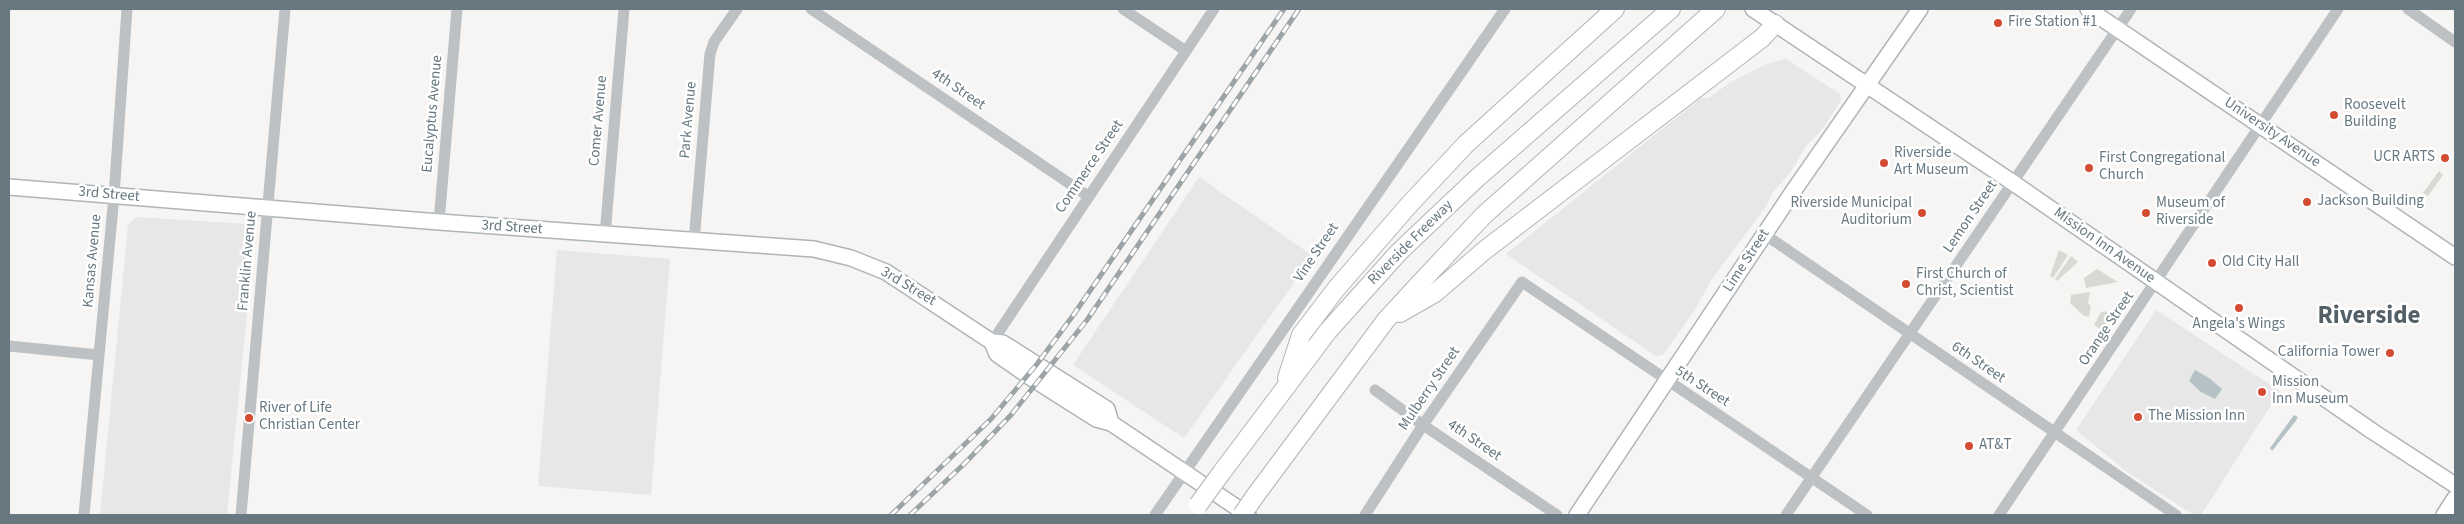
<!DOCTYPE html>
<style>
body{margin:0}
#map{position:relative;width:2464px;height:524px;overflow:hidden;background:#f6f5f3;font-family:"Source Sans 3",sans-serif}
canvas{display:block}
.frame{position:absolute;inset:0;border:10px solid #677881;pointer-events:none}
</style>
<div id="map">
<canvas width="2464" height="524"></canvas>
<div class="frame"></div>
</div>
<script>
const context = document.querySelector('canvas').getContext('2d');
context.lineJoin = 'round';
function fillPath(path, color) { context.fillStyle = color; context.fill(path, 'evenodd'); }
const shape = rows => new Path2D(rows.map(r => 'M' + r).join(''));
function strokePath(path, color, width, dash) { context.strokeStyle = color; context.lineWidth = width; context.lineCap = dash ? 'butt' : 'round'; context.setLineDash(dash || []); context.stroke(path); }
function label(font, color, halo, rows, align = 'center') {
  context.font = font + ' "Source Sans 3",sans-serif'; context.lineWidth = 5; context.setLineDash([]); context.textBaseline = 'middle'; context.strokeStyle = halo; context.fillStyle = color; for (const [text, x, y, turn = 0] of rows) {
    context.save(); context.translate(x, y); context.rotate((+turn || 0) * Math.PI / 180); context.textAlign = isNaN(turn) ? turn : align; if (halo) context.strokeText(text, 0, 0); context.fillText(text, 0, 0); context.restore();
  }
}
fillPath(shape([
 [1786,59,1840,94,1841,100,1822,130,1806,146,1790,173,1773,192,1765,208,1712,279,1696,308,1663,355,1656,356,1506,254,1701,98,1709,98,1729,83,1766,64],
 [1199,177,1313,256,1184,438,1073,365],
 [136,217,247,224,255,233,227,515,100,515,128,225],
 [557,250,670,259,651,495,538,486],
 [2156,310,2280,391,2201,515,2194,515,2127,472,2076,430]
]), '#e6e7e6');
fillPath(shape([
 [2439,171,2443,175,2428,196,2423,193],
 [2059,250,2068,255,2053,278,2050,276],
 [2071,256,2078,262,2057,281,2055,279],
 [2097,269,2118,282,2086,288,2084,278],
 [2090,292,2088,303,2091,306,2089,317,2084,316,2070,303,2071,295],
 [2122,298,2127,301,2104,332,2094,325,2101,312,2112,311]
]), '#d6dad2');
fillPath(shape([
 [2195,370,2209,378,2222,389,2215,399,2201,392,2189,381],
 [2294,415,2298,417,2295,422,2272,451,2270,448]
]), '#b5c2c5');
const major = shape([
 [1753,9,2012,182,2372,431,2455,485],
 [2088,9,2455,257],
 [9,187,439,222,814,249,851,258,886,272,992,342,1003,343,1107,409,1111,423],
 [992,342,997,354,1033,379,1096,419,1111,423,1248,515],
 [1577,515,1792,193,1920,9],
 [2444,515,2455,498]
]);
const highway = shape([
 [1400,313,1435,293,1485,250,1762,38,1775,24],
 [1287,378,1301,335,1336,289,1408,206,1466,144,1615,9],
 [1222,472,1328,331,1399,252,1476,179,1671,9],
 [1255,496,1386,320,1421,282,1484,215,1716,9]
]);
strokePath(major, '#aeb4b7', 18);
strokePath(highway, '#b0b5b7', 20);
strokePath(shape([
 [811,9,1088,196],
 [1123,9,1186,51],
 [2408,9,2455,42],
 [439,222,457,9],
 [1764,234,2176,515],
 [605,235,624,9],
 [694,241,710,54,714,42,737,9],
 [992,342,1214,9],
 [9,346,99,355],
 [1375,390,1423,425,1557,515],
 [84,515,114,196,127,9],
 [241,515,285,9],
 [1155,515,1505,9],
 [1365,515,1423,425,1522,282,1867,515],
 [1786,515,2131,9],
 [1999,515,2338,9]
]), '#bdc1c4', 11);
strokePath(major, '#fff', 15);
strokePath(highway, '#fff', 18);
const rail = shape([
 [891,515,991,419,1037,364,1072,317,1284,9],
 [910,515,965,463,1011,415,1087,320,1299,9]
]);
strokePath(rail, '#9da4a8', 5);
strokePath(rail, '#fff', 3, [9]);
const highwayBridge = shape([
 [1198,505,1222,472],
 [1242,515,1255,496]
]);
strokePath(highwayBridge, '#b0b5b7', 20, []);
strokePath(highwayBridge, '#fff', 18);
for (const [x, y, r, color] of [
 [1998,23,5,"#d44b34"],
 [2334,115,5,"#d44b34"],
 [2445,158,5,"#d44b34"],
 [1884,163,5,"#d44b34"],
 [2089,168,5,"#d44b34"],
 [2307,202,5,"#d44b34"],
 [1922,213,5,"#d44b34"],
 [2146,213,5,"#d44b34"],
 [2212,263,5,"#d44b34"],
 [1906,284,5,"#d44b34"],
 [2239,308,5,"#d44b34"],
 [2390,353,5,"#d44b34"],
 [2262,392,5,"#d44b34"],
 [2138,417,5,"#d44b34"],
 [249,418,5,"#d44b34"],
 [1969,446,5,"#d44b34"]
]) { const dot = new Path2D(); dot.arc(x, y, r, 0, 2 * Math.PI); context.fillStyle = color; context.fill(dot); strokePath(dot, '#fff', 2); }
label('15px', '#677881', '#fff', [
 ["Fire Station #1",2008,23],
 ["Roosevelt",2344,106],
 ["Building",2344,123],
 ["Riverside",1894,154],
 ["Art Museum",1894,171],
 ["UCR ARTS",2435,158,"right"],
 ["First Congregational",2099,159],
 ["Church",2099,176],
 ["Jackson Building",2317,202],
 ["Riverside Municipal",1912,204,"right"],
 ["Auditorium",1912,221,"right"],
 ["Museum of",2156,204],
 ["Riverside",2156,221],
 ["Old City Hall",2222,263],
 ["First Church of",1916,275],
 ["Christ, Scientist",1916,292],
 ["Angela's Wings",2239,325,"center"],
 ["California Tower",2380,353,"right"],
 ["Mission",2272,383],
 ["Inn Museum",2272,400],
 ["River of Life",259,409],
 ["Christian Center",259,426],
 ["The Mission Inn",2148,417],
 ["AT&T",1979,446]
], 'left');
label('15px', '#677881', '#fff', [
 ["4th Street",958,90,34],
 ["Eucalyptus Avenue",433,114,-85],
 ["Park Avenue",689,120,-85],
 ["Comer Avenue",599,121,-85],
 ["University Avenue",2272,133,34],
 ["Commerce Street",1090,167,-56],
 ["3rd Street",109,195,5],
 ["Lemon Street",1971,217,-56],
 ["3rd Street",512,228,4],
 ["Riverside Freeway",1411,243,-45],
 ["Mission Inn Avenue",2104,246,35],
 ["Vine Street",1317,253,-56],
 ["Kansas Avenue",93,261,-85],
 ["Franklin Avenue",248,261,-85],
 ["Lime Street",1747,261,-57],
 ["3rd Street",908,287,31],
 ["Orange Street",2107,329,-56],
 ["6th Street",1978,363,34],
 ["5th Street",1702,387,33],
 ["Mulberry Street",1430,389,-56],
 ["4th Street",1474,441,34]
]);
label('bold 25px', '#546067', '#fff', [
 ["Riverside",2369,318]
]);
</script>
